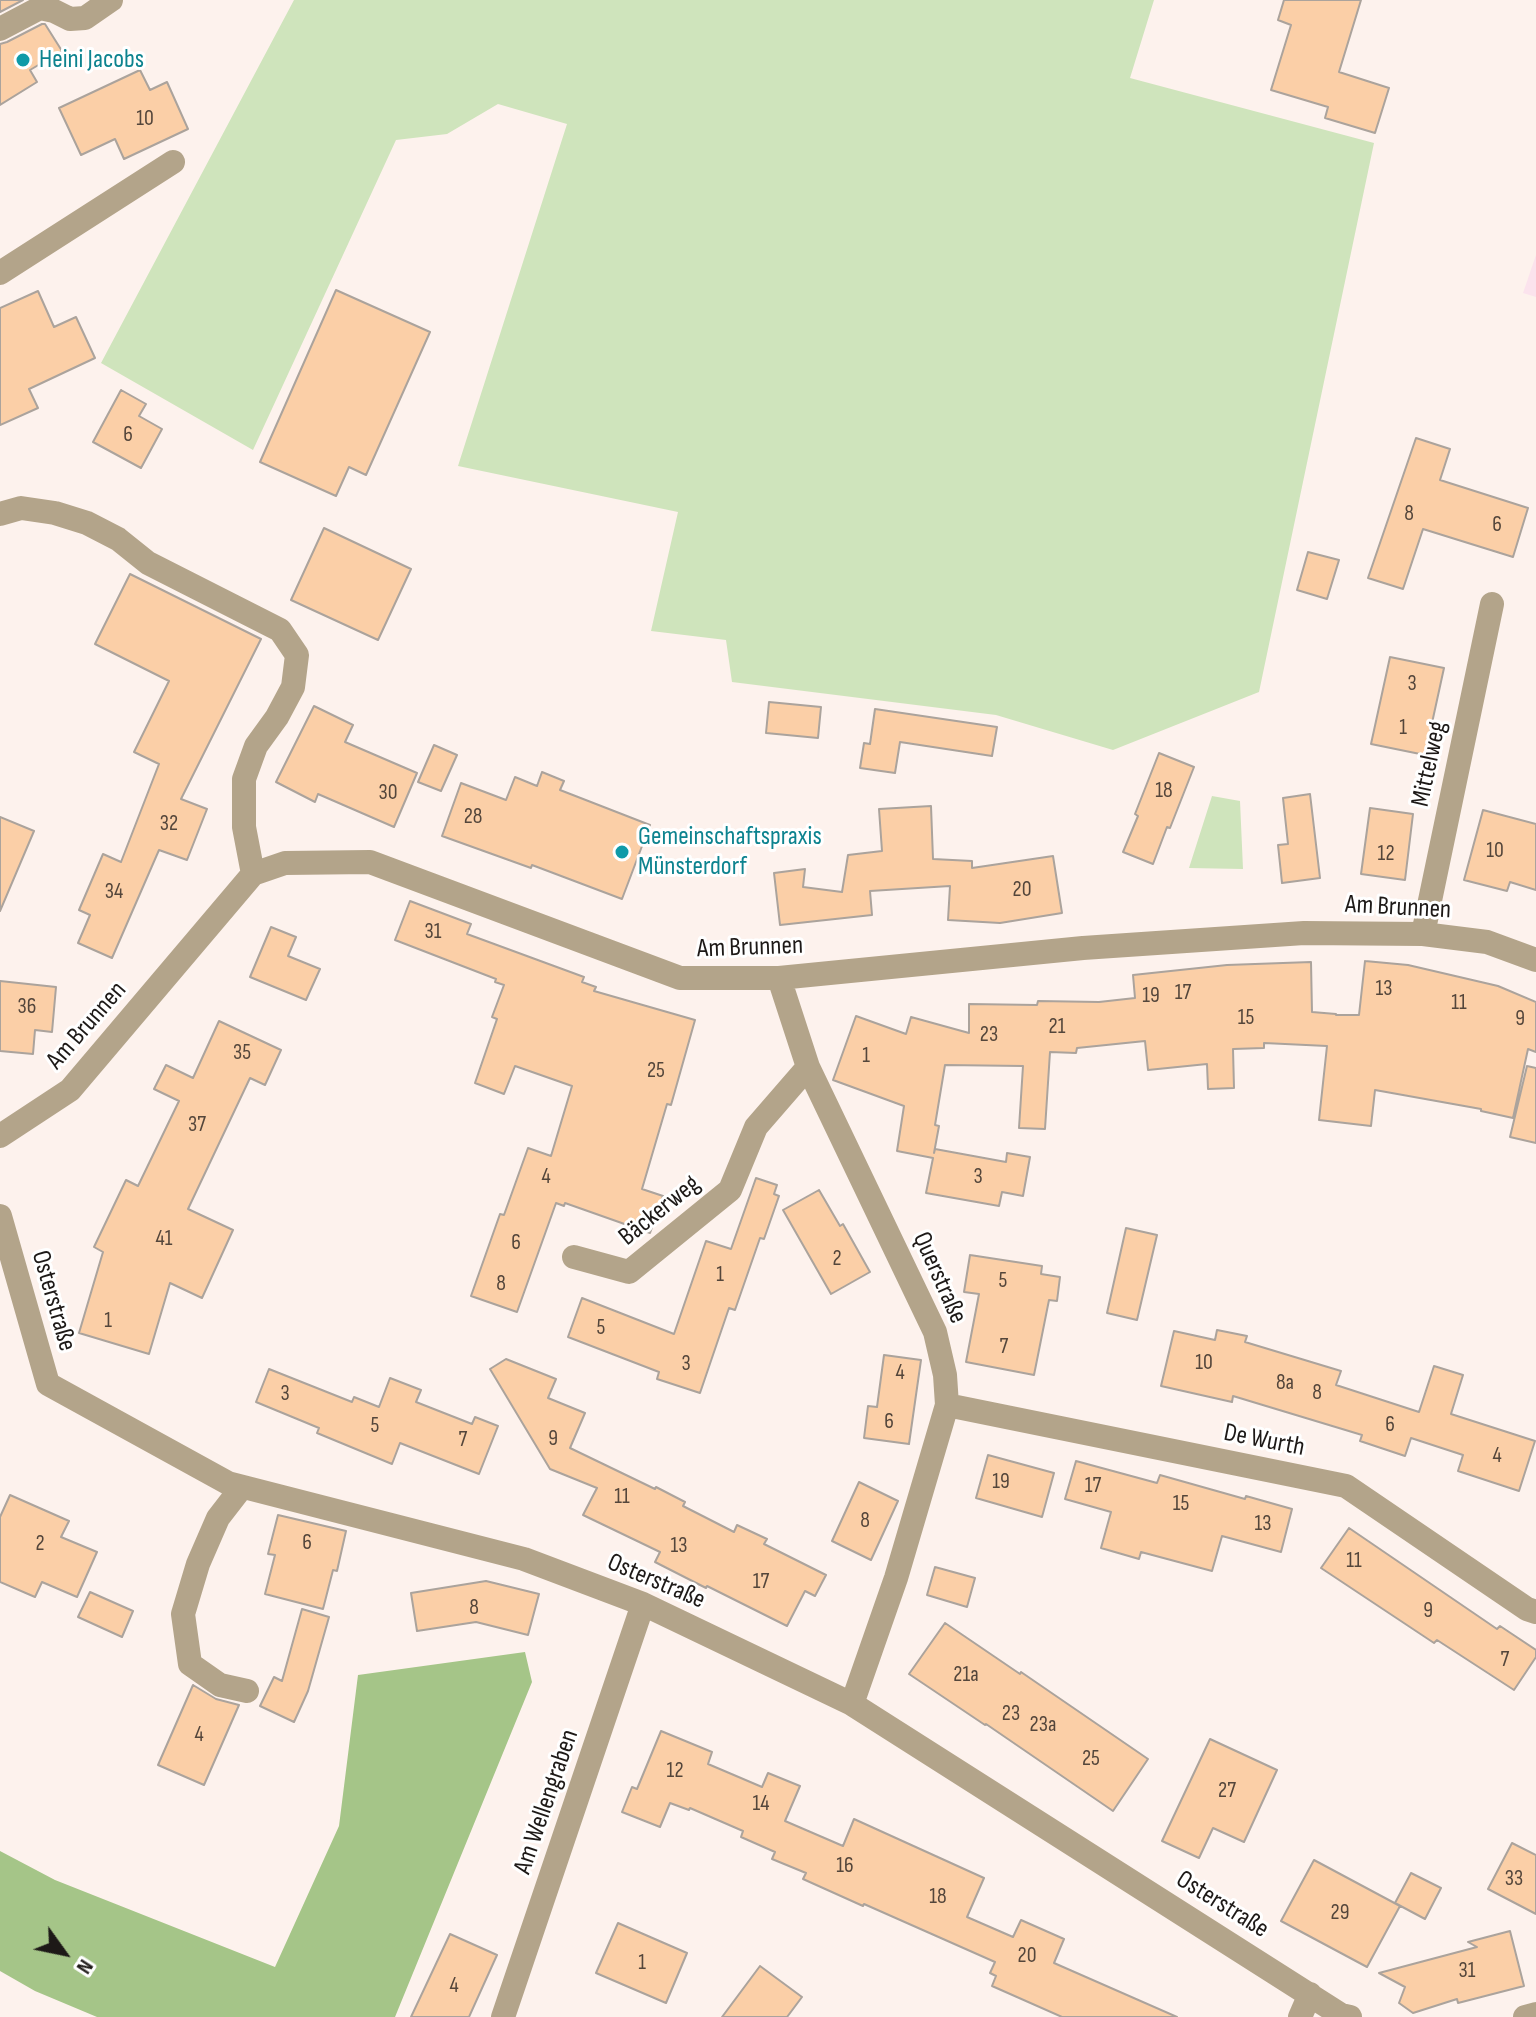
<!DOCTYPE html>
<meta charset="utf-8">
<style>
body{margin:0}
#map{position:relative;width:1536px;height:2017px;overflow:hidden;background:#fdf2ed;font-family:"Sofia Sans Condensed",sans-serif}
canvas{display:block}
.north{position:absolute;left:24px;top:1913px;width:80px;height:80px;-webkit-text-stroke:6px #fff;paint-order:stroke;rotate:123deg;font-size:22px;font-weight:700;line-height:32px;text-align:center;color:#1d1917}
.north::after{content:'';display:block;margin:auto;width:28px;height:36px;background:#1d1917;clip-path:polygon(50% 0,100% 100%,50% 72%,0 100%)}
</style>
<div id="map">
<canvas width="1536" height="2017"></canvas>
<div class="north">N</div>
</div>
<script>
const context = document.querySelector('canvas').getContext('2d');
context.lineJoin = 'round';
function fillPath(path, color) { context.fillStyle = color; context.fill(path, 'evenodd'); }
const shape = rows => new Path2D(rows.map(r => 'M' + r).join(''));
function strokePath(path, color, width, dash) { context.strokeStyle = color; context.lineWidth = width; context.lineCap = dash ? 'butt' : 'round'; context.setLineDash(dash || []); context.stroke(path); }
function label(font, color, halo, rows, align = 'center') {
  context.font = font + ' "Sofia Sans Condensed",sans-serif'; context.lineWidth = 6; context.setLineDash([]); context.textBaseline = 'middle'; context.strokeStyle = halo; context.fillStyle = color; for (const [text, x, y, turn = 0] of rows) {
    context.save(); context.translate(x, y); context.rotate((+turn || 0) * Math.PI / 180); context.textAlign = isNaN(turn) ? turn : align; if (halo) context.strokeText(text, 0, 0); context.fillText(text, 0, 0); context.restore();
  }
}
fillPath(shape([
 [1536,255,1536,297,1523,293]
]), '#fbe3ed');
fillPath(shape([
 [294,0,1154,0,1130,78,1374,143,1259,692,1113,750,996,715,732,682,726,640,651,631,678,512,458,466,567,124,498,104,447,134,396,140,253,450,101,363],
 [1212,796,1240,801,1243,869,1189,868]
]), '#cfe4bc');
fillPath(shape([
 [525,1652,532,1682,395,2017,97,2017,35,1991,0,1971,0,1851,55,1880,275,1967,339,1826,358,1675]
]), '#a5c588');
const building = shape([
 [0,0,23,0,0,12,0,0],
 [1284,0,1361,0,1339,72,1389,88,1375,133,1325,118,1328,107,1271,90,1291,25,1278,20,1284,0],
 [42,24,45,24,62,51,30,70,37,82,0,105,0,44,7,42,42,24],
 [140,70,150,90,167,82,188,129,124,159,115,139,81,155,59,108,140,70],
 [336,290,430,332,366,475,349,467,336,496,260,462,336,290],
 [38,291,54,327,76,317,95,358,29,389,38,408,0,425,0,308,38,291],
 [121,390,146,404,139,416,162,429,141,468,93,442,121,390],
 [1416,438,1450,449,1440,480,1528,508,1513,557,1423,529,1403,589,1368,578,1416,438],
 [324,528,411,569,378,640,291,600,324,528],
 [1308,552,1339,560,1327,599,1297,590,1308,552],
 [130,574,261,639,181,799,207,809,187,860,159,850,112,958,78,943,90,915,79,910,103,854,121,862,159,764,134,752,169,681,95,644,130,574],
 [1390,657,1444,668,1425,755,1371,744,1390,657],
 [769,702,821,707,818,738,766,733,769,702],
 [314,706,353,725,345,742,417,773,394,827,318,794,315,802,276,782,314,706],
 [875,709,997,727,992,756,900,742,895,773,860,768,864,743,870,744,875,709],
 [434,745,457,755,441,791,418,782,434,745],
 [1159,753,1194,767,1170,828,1167,827,1153,864,1123,852,1138,816,1135,814,1159,753],
 [542,772,564,781,560,790,650,825,622,899,532,865,531,868,442,836,461,783,506,800,515,777,537,786,542,772],
 [1310,794,1320,878,1282,883,1278,845,1288,844,1283,798,1310,794],
 [931,806,933,859,972,861,972,868,1053,856,1062,913,1000,923,948,920,950,886,870,891,872,915,780,925,774,873,805,869,803,887,842,892,848,855,882,851,879,809,931,806],
 [1370,808,1413,814,1405,880,1361,874,1370,808],
 [1483,810,1536,824,1536,890,1510,882,1507,891,1464,880,1483,810],
 [0,817,34,831,0,911,0,817],
 [410,901,471,924,467,934,584,977,582,982,596,987,594,991,695,1020,671,1105,667,1104,642,1189,663,1196,650,1233,565,1203,564,1206,556,1203,517,1312,471,1296,500,1214,504,1215,528,1148,551,1156,572,1086,515,1066,504,1094,475,1083,497,1019,492,1017,504,985,495,982,496,979,395,940,410,901],
 [271,927,296,937,288,956,320,969,306,1000,250,977,271,927],
 [1365,961,1408,965,1498,986,1536,1002,1536,1052,1528,1049,1513,1118,1481,1111,1481,1109,1375,1090,1371,1126,1319,1120,1327,1046,1264,1043,1264,1048,1233,1049,1234,1088,1208,1089,1207,1064,1148,1070,1145,1041,1077,1048,1076,1053,1050,1052,1045,1129,1019,1128,1023,1066,945,1065,935,1125,939,1126,934,1153,935,1149,1006,1162,1007,1153,1030,1157,1023,1196,1002,1192,999,1206,926,1193,933,1158,897,1151,904,1106,833,1080,856,1016,906,1034,911,1017,969,1033,969,1004,1037,1005,1038,1001,1099,1002,1135,998,1133,975,1227,965,1311,962,1312,1012,1336,1014,1336,1015,1359,1015,1365,961],
 [0,981,56,987,52,1032,35,1030,33,1054,0,1051,0,981],
 [219,1021,281,1050,265,1085,250,1078,188,1209,233,1230,202,1298,170,1283,149,1354,79,1333,103,1252,94,1247,126,1180,138,1186,179,1101,154,1089,166,1065,193,1078,219,1021],
 [1527,1066,1536,1068,1536,1143,1510,1137,1527,1066],
 [756,1178,777,1185,774,1194,779,1196,764,1239,760,1238,735,1310,729,1308,700,1393,657,1379,659,1372,568,1337,582,1298,674,1334,706,1241,731,1249,756,1178],
 [819,1190,840,1226,843,1224,870,1272,831,1294,783,1210,819,1190],
 [1126,1228,1157,1235,1137,1320,1107,1313,1126,1228],
 [970,1255,1042,1266,1041,1274,1060,1277,1057,1301,1049,1300,1034,1375,966,1362,979,1294,964,1292,970,1255],
 [1217,1330,1247,1336,1245,1342,1341,1371,1336,1385,1419,1412,1434,1366,1463,1375,1451,1414,1535,1441,1519,1491,1458,1471,1463,1455,1411,1438,1405,1456,1360,1441,1362,1435,1233,1396,1232,1402,1161,1386,1174,1331,1215,1340,1217,1330],
 [884,1355,921,1360,909,1444,864,1438,868,1406,877,1407,884,1355],
 [506,1359,556,1379,548,1398,585,1413,570,1448,655,1489,656,1487,685,1502,683,1506,734,1532,737,1525,767,1539,764,1544,826,1575,815,1596,805,1591,787,1626,707,1586,706,1588,655,1562,660,1552,583,1515,597,1488,550,1469,490,1369,506,1359],
 [269,1369,352,1402,354,1397,379,1407,390,1378,421,1390,416,1402,472,1424,475,1417,498,1426,479,1474,400,1443,392,1464,317,1433,319,1428,256,1402,269,1369],
 [988,1455,1054,1473,1042,1517,976,1498,988,1455],
 [1076,1461,1157,1483,1160,1475,1245,1499,1246,1496,1292,1509,1281,1552,1222,1536,1212,1571,1141,1552,1139,1559,1101,1548,1111,1512,1065,1499,1076,1461],
 [859,1482,898,1501,871,1560,832,1541,859,1482],
 [10,1495,69,1521,61,1537,97,1552,77,1597,42,1582,35,1597,0,1582,0,1517,10,1495],
 [278,1515,346,1531,337,1571,333,1570,323,1609,265,1594,275,1555,268,1554,278,1515],
 [1349,1528,1497,1629,1500,1626,1536,1650,1536,1657,1514,1690,1437,1640,1434,1643,1321,1568,1349,1528],
 [935,1567,975,1578,967,1607,927,1595,935,1567],
 [486,1581,539,1594,528,1635,476,1622,417,1631,411,1593,486,1581],
 [90,1592,133,1611,122,1637,78,1617,90,1592],
 [302,1609,329,1617,308,1691,294,1722,260,1706,274,1677,282,1681,302,1609],
 [945,1623,1020,1674,1021,1672,1148,1759,1113,1811,986,1724,985,1725,909,1674,945,1623],
 [193,1685,216,1699,239,1705,204,1785,158,1765,193,1685],
 [661,1731,712,1752,708,1764,762,1787,768,1773,800,1786,785,1821,843,1846,854,1819,984,1878,967,1917,1013,1937,1021,1920,1064,1939,1054,1963,1177,2017,1062,2017,992,1986,996,1976,990,1973,995,1962,864,1904,863,1906,803,1879,806,1873,772,1859,775,1852,741,1837,743,1831,690,1808,689,1810,670,1803,660,1827,622,1812,632,1787,637,1789,661,1731],
 [1210,1739,1277,1770,1244,1842,1213,1828,1199,1858,1162,1841,1210,1739],
 [1512,1843,1536,1855,1536,1914,1488,1889,1512,1843],
 [1314,1860,1400,1906,1367,1967,1281,1921,1314,1860],
 [1411,1873,1441,1888,1425,1919,1395,1903,1411,1873],
 [618,1923,687,1953,666,2003,596,1973,618,1923],
 [1510,1931,1524,1986,1458,2003,1457,1999,1413,2013,1399,2003,1405,1987,1379,1973,1477,1947,1468,1942,1510,1931],
 [450,1934,497,1955,469,2017,411,2017,450,1934],
 [760,1966,802,1997,787,2017,722,2017,760,1966]
]);
fillPath(building, '#fbcfa7');
strokePath(building, '#aba39c', 2);
strokePath(shape([
 [0,29,40,8,54,11,70,19,85,18,111,0],
 [0,273,173,162],
 [0,514,21,508,55,513,87,523,118,539,148,563,280,630,297,655,293,687,277,717,256,746,244,779,244,827,253,874],
 [1423,934,1492,604],
 [779,978,808,1067,935,1332,945,1375,947,1405,896,1578,852,1704],
 [0,1136,70,1090,253,874,285,863,370,862,680,978,779,978,1083,948,1304,933,1423,934,1487,942,1536,960],
 [0,1216,48,1384,228,1483,524,1559,643,1604,852,1704,1341,2015,1350,2017],
 [574,1257,629,1272,730,1190,756,1127,808,1067],
 [947,1405,1346,1486,1527,1609,1536,1612],
 [242,1487,218,1518,198,1564,183,1614,190,1664,220,1685,247,1691],
 [503,2017,643,1604],
 [1300,2017,1310,1994],
 [1525,2017,1536,2014]
]), '#b3a48a', 24);
for (const [x, y, r, color] of [
 [23,60,8,"#0f9aa8"],
 [622,852,8,"#0f9aa8"]
]) { const dot = new Path2D(); dot.arc(x, y, r, 0, 2 * Math.PI); context.fillStyle = color; context.fill(dot); strokePath(dot, '#fff', 3); }
label('22px', '#54463b', null, [
 ["10",145,119],
 ["6",128,435],
 ["8",1409,514],
 ["6",1497,525],
 ["3",1412,684],
 ["1",1403,728],
 ["18",1164,791],
 ["30",388,793],
 ["28",473,817],
 ["32",169,824],
 ["10",1495,851],
 ["12",1386,854],
 ["20",1022,890],
 ["34",114,892],
 ["31",433,932],
 ["13",1384,989],
 ["17",1183,993],
 ["19",1151,996],
 ["11",1459,1003],
 ["36",27,1007],
 ["15",1246,1018],
 ["9",1520,1019],
 ["21",1057,1027],
 ["23",989,1035],
 ["35",242,1053],
 ["1",866,1056],
 ["25",656,1071],
 ["37",197,1125],
 ["4",546,1177],
 ["3",978,1177],
 ["41",164,1239],
 ["6",516,1243],
 ["2",837,1259],
 ["1",720,1275],
 ["5",1003,1281],
 ["8",501,1284],
 ["1",108,1321],
 ["5",601,1328],
 ["7",1004,1347],
 ["10",1204,1363],
 ["3",686,1364],
 ["4",900,1373],
 ["8a",1285,1383],
 ["8",1317,1393],
 ["3",285,1394],
 ["6",889,1422],
 ["6",1390,1425],
 ["5",375,1426],
 ["9",553,1439],
 ["7",463,1440],
 ["4",1497,1456],
 ["19",1001,1482],
 ["17",1093,1486],
 ["11",622,1497],
 ["15",1181,1504],
 ["8",865,1521],
 ["13",1263,1524],
 ["6",307,1543],
 ["2",40,1544],
 ["13",679,1546],
 ["11",1354,1561],
 ["17",761,1582],
 ["8",474,1608],
 ["9",1428,1611],
 ["7",1505,1660],
 ["21a",966,1675],
 ["23",1011,1714],
 ["23a",1043,1725],
 ["4",199,1735],
 ["25",1091,1759],
 ["12",675,1771],
 ["27",1227,1791],
 ["14",761,1804],
 ["16",845,1866],
 ["33",1514,1879],
 ["18",938,1897],
 ["29",1340,1913],
 ["20",1027,1956],
 ["1",642,1963],
 ["31",1467,1971],
 ["4",454,1986]
]);
label('26px', '#0d838f', '#fff', [
 ["Heini Jacobs",39,60],
 ["Gemeinschaftspraxis",638,837],
 ["Münsterdorf",638,867]
], 'left');
label('26px', '#1d1917', '#fff', [
 ["Mittelweg",1430,764,-78],
 ["Am Brunnen",1398,908,3],
 ["Am Brunnen",750,948,-2],
 ["Am Brunnen",87,1026,-49],
 ["Bäckerweg",660,1211,-39],
 ["Querstraße",939,1278,66],
 ["Osterstraße",53,1301,74],
 ["De Wurth",1264,1441,11],
 ["Osterstraße",656,1582,23],
 ["Am Wellengraben",547,1802,-71],
 ["Osterstraße",1222,1905,32]
]);
</script>
